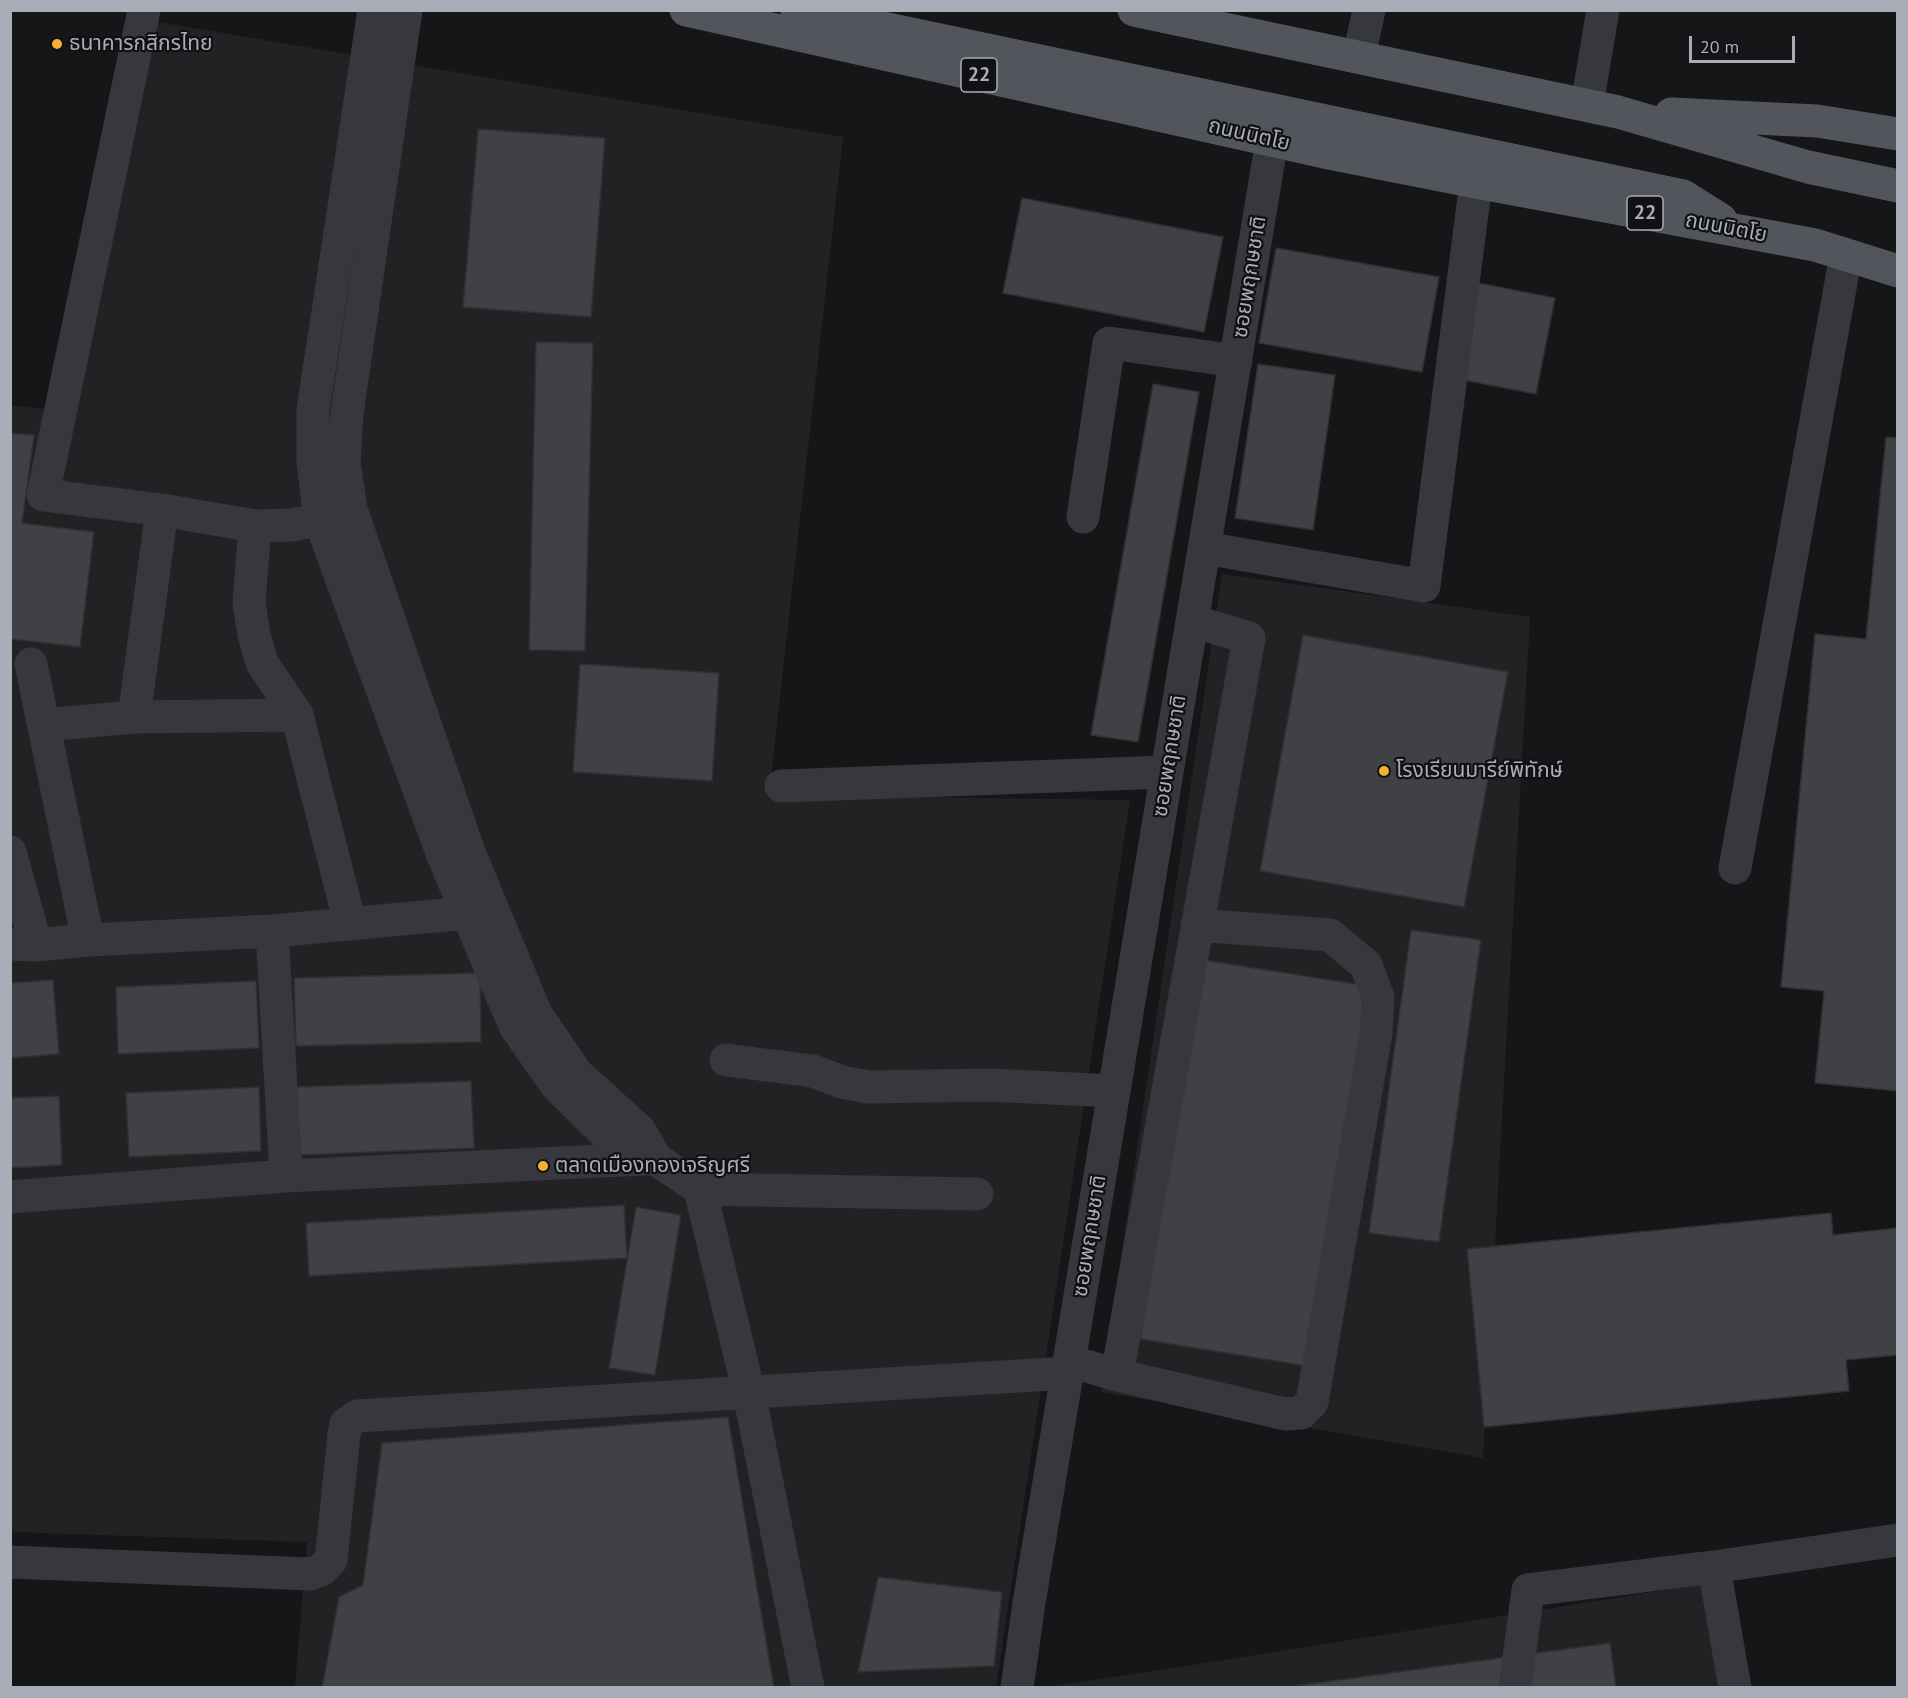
<!DOCTYPE html>
<meta charset="utf-8">
<style>
body{margin:0}
#map{position:relative;width:1908px;height:1698px;overflow:hidden;background:#161618;font-family:"PT Sans",sans-serif}
canvas{display:block}
.frame{position:absolute;inset:0;border:12px solid #a8adb8;pointer-events:none}
.scale{position:absolute;left:1689px;top:36px;width:106px;height:27px;box-sizing:border-box;border:3px solid #a8adb8;border-top:0;padding-left:8px;font-size:18px;line-height:21px;white-space:nowrap;color:#a8adb8;-webkit-text-stroke:4px #111113;paint-order:stroke}
</style>
<div id="map">
<canvas width="1908" height="1698"></canvas>
<div class="frame"></div>
<div class="scale">20 m</div>
</div>
<script>
const context = document.querySelector('canvas').getContext('2d');
context.lineJoin = 'round';
function fillPath(path, color) { context.fillStyle = color; context.fill(path, 'evenodd'); }
const shape = rows => new Path2D(rows.map(r => 'M' + r).join(''));
function strokePath(path, color, width, dash) { context.strokeStyle = color; context.lineWidth = width; context.lineCap = dash ? 'butt' : 'round'; context.setLineDash(dash || []); context.stroke(path); }
function label(font, color, halo, rows, align = 'center') {
  context.font = font + ' "PT Sans","Noto Sans Thai",sans-serif'; context.lineWidth = 4.5; context.setLineDash([]); context.textBaseline = 'middle'; context.strokeStyle = halo; context.fillStyle = color; for (const [text, x, y, turn = 0] of rows) {
    context.save(); context.translate(x, y); context.rotate((+turn || 0) * Math.PI / 180); context.textAlign = isNaN(turn) ? turn : align; if (halo) context.strokeText(text, 0, 0); context.fillText(text, 0, 0); context.restore();
  }
}
fillPath(shape([
 [157,22,843,137,769,795,1130,800,996,1687,295,1687,307,1542,11,1532,11,405,68,412],
 [1222,574,1530,617,1483,1458,1101,1392],
 [1729,1580,1748,1688,1039,1688,1186,1666]
]), '#222225');
const building = shape([
 [478,129,605,138,591,317,463,307,478,129],
 [1022,198,1223,237,1204,332,1003,293,1022,198],
 [1276,248,1439,277,1422,372,1259,343,1276,248],
 [1478,283,1555,298,1536,394,1459,379,1478,283],
 [536,342,593,343,585,651,529,650,536,342],
 [1258,364,1335,375,1313,530,1235,518,1258,364],
 [1153,384,1199,392,1138,742,1091,735,1153,384],
 [10,433,34,435,22,523,94,532,80,647,10,639,10,433],
 [1886,437,1898,438,1898,1091,1815,1083,1824,991,1781,987,1815,634,1866,639,1886,437],
 [1303,635,1508,672,1464,907,1260,871,1303,635],
 [580,664,719,673,712,781,573,772,580,664],
 [1411,930,1481,940,1439,1242,1369,1233,1411,930],
 [1203,960,1369,986,1307,1366,1140,1339,1203,960],
 [480,973,481,1042,296,1046,294,978,480,973],
 [53,980,59,1054,10,1058,10,983,53,980],
 [256,981,259,1048,118,1054,116,987,256,981],
 [471,1081,474,1148,299,1155,296,1087,471,1081],
 [259,1087,261,1151,129,1157,126,1093,259,1087],
 [59,1096,62,1165,10,1168,10,1098,59,1096],
 [624,1205,627,1258,309,1276,306,1223,624,1205],
 [636,1207,681,1215,655,1375,609,1368,636,1207],
 [1831,1213,1833,1235,1898,1228,1898,1355,1846,1360,1849,1391,1484,1427,1467,1249,1831,1213],
 [728,1417,774,1688,322,1688,339,1597,363,1585,382,1443,728,1417],
 [878,1577,1002,1592,994,1666,858,1672,878,1577],
 [1610,1643,1616,1688,1280,1688,1610,1643]
]);
fillPath(building, '#404145');
strokePath(building, '#303034', 1.5);
strokePath(shape([
 [144,10,43,495,162,510,255,526,292,525,320,520,341,513],
 [374,10,313,410,313,462,320,520,444,858,515,1026,557,1086,619,1147,656,1159,700,1189,749,1393,808,1688],
 [406,10,347,413,344,462,351,509,469,852,536,1014,577,1074,640,1131,656,1159],
 [1359,57,1369,10],
 [1587,105,1603,10],
 [1083,517,1109,343,1236,361],
 [255,526,249,603,254,635,262,663,297,715,350,923],
 [1205,548,1424,586,1476,182],
 [31,664,88,940],
 [134,717,162,510],
 [45,725,134,717,297,715],
 [781,786,1167,772],
 [10,852,36,945],
 [1735,868,1846,255],
 [272,931,286,1176,644,1159],
 [10,944,36,945,88,940,272,931,467,913,486,905],
 [726,1060,813,1071,842,1082,868,1087,990,1085,1114,1091],
 [700,1189,977,1194],
 [10,1197,286,1176],
 [1069,1361,1117,1375,1249,638,1193,621],
 [1117,1375,1285,1414,1301,1413,1312,1402,1376,1033,1378,997,1366,965,1330,935,1197,925],
 [10,1562,310,1574,321,1570,331,1560,344,1435,346,1424,357,1416,1068,1373],
 [1714,1567,1735,1688],
 [1017,1688,1029,1603,1272,140],
 [1515,1688,1528,1590,1714,1567,1898,1540]
]), '#37383d', 33);
strokePath(shape([
 [686,10,1324,152,1476,182,1815,245,1898,271],
 [797,10,1683,196,1721,220],
 [1134,10,1618,112,1808,167,1898,186],
 [1671,114,1817,121,1898,134]
]), '#53555c', 33);
for (const [x, y, r, color] of [
 [57,44,6,"#f2b134"],
 [1384,771,6,"#f2b134"],
 [543,1166,6,"#f2b134"]
]) { const dot = new Path2D(); dot.arc(x, y, r, 0, 2 * Math.PI); context.fillStyle = color; context.fill(dot); strokePath(dot, '#111113', 2); }
for (const [x, y, w] of [
 [979,75,36],
 [1645,213,36]
]) { const box = new Path2D(); box.roundRect(x - w / 2, y - 17, w, 34, 4.5); context.fillStyle = '#111113'; context.fill(box); strokePath(box, '#a8adb8', 1.5); }
label('bold 20px', '#a8adb8', null, [
 ["22",979,75],
 ["22",1645,213]
]);
label('21px', '#a8adb8', '#111113', [
 ["ธนาคารกสิกรไทย",69,44],
 ["โรงเรียนมารีย์พิทักษ์",1396,771],
 ["ตลาดเมืองทองเจริญศรี",555,1166]
], 'left');
label('21px', '#a8adb8', '#111113', [
 ["ถนนนิตโย",1249,135,13],
 ["ถนนนิตโย",1726,228,11],
 ["ซอยพฤกษชาติ",1250,277,-81],
 ["ซอยพฤกษชาติ",1170,756,-81],
 ["ซอยพฤกษชาติ",1090,1236,-81]
]);
</script>
